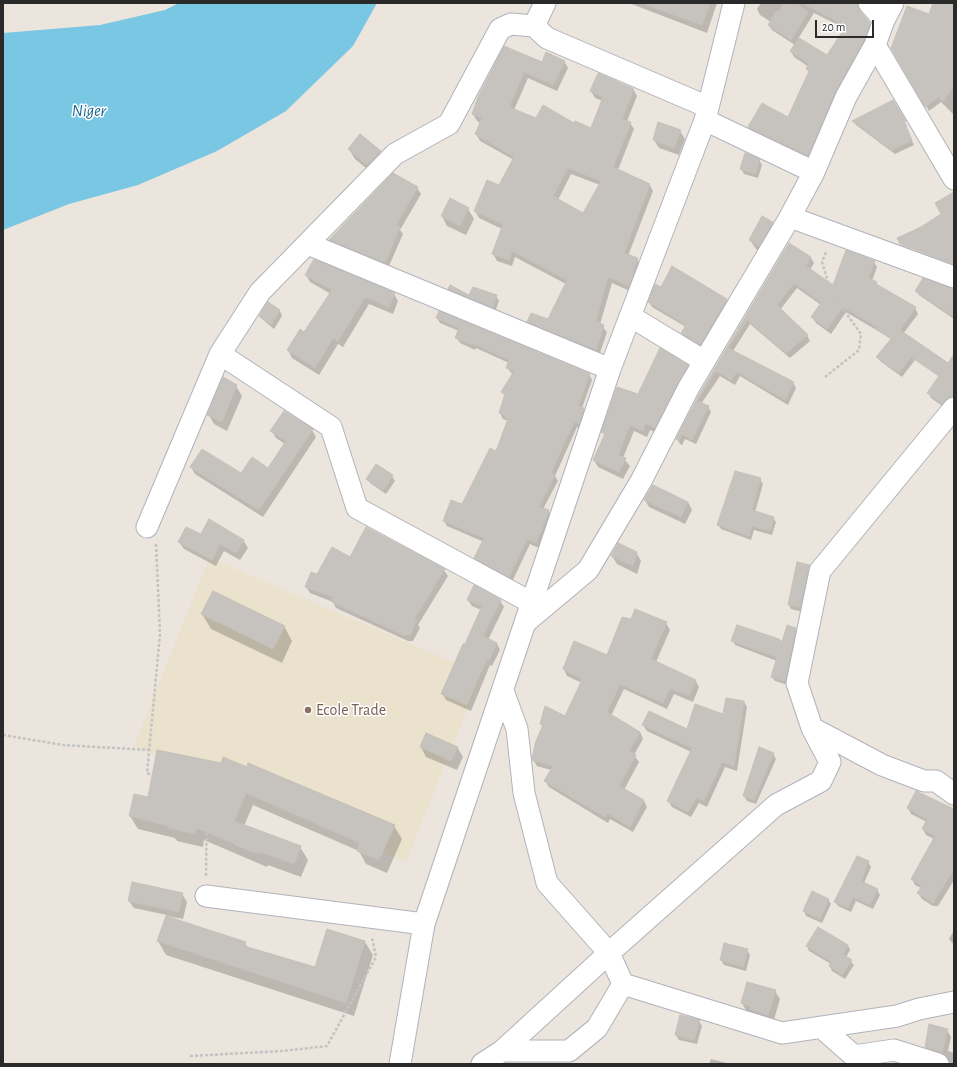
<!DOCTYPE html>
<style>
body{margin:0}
#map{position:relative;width:957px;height:1067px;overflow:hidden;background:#ebe5dd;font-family:"Alegreya Sans",sans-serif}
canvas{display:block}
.frame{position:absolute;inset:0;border:4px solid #2a2a2a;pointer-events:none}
.scale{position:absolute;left:815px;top:20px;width:59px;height:18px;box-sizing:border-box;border:2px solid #2a2a2a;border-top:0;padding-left:5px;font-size:12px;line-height:14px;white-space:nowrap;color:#2a2a2a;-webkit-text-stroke:3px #fff;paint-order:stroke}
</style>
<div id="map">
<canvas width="957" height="1067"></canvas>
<div class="frame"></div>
<div class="scale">20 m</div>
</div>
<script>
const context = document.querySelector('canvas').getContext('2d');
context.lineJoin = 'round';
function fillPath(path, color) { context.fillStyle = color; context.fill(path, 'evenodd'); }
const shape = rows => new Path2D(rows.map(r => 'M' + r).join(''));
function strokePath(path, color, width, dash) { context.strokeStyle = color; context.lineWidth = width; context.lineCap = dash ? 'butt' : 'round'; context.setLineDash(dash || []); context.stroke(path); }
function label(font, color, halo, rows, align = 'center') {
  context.font = font + ' "Alegreya Sans",sans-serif'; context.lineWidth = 3; context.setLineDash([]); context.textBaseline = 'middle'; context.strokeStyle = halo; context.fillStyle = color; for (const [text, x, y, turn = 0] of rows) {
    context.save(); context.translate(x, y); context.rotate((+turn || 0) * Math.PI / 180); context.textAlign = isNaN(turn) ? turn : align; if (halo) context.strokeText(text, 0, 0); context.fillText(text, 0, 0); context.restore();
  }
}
fillPath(shape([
 [209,558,482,674,406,862,134,746]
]), '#ebe2ce');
fillPath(shape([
 [179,3,377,3,353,46,286,111,217,151,138,185,69,204,3,230,3,33,100,25,165,10]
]), '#7ac7e3');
fillPath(shape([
 [629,3,717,3,707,33],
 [761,3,849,3,857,7,873,29,811,161,752,133,749,127,788,119,810,72,808,69,809,67,794,57,791,51,795,45,772,30,769,25,771,22,760,15,757,9],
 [814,13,846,29,828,56,798,39],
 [934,3,954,3,954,115,941,102,929,111,892,48,929,15],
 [505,47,542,63,564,61,568,68,557,91,528,78,514,110,537,119,575,124,591,130,603,101,595,98,591,91,633,89,637,96,627,121,630,123,634,129,618,170,649,184,653,191,628,256,637,259,641,266,632,292,612,283,600,324,607,332,599,356,532,328,528,322,548,320,566,284,515,257,512,266,497,261,493,254,502,229,479,218,475,211,499,186,514,160,480,141,476,134,481,123,477,121,473,114],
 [571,174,600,185,583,215,558,200],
 [892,101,907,126,906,127,914,145,895,154,856,125,854,121],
 [680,131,685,139,679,155,659,148,654,140],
 [360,136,380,152,386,162,373,174,355,159,349,149],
 [759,160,762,165,758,178,744,174,741,169],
 [393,174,417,188,421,194,400,230,403,234,388,268,333,245,330,240],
 [468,209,474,219,466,235,447,226,442,216],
 [772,223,778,233,765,255,756,249,750,240],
 [789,244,811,258,814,263,810,270,834,287,874,262,877,267,872,281,915,308,918,314,903,334,883,334,846,312,831,334,816,323,812,317,821,305,797,288,780,310,807,335,810,341,790,358,750,324,733,351,793,382,796,388,788,405,740,376,735,385,720,376,701,404,708,407,711,412,696,444,685,439,682,445,680,444,677,439,700,393],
 [902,246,954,265,954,267,903,249],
 [673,268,726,300,729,305,703,349,685,337,682,333,686,327,652,307,649,302,661,288],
 [306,275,394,294,398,301,393,314,369,304,343,347,338,344,319,375,292,358,288,350,304,333,331,294,310,282],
 [449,289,470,296,496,296,499,301,495,312,452,294],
 [954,290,954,319,919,295,916,291],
 [268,304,280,311,282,316,274,329,263,320,260,316],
 [437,318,589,374,592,380,582,408,587,414,582,429,577,427,555,476,558,481,543,509,548,511,552,516,539,548,530,544,512,582,479,564,476,558,484,542,447,526,444,521,463,506,497,452,508,421,503,419,500,413,505,397,502,392,513,375,507,368,509,363,476,348,475,350,460,343,457,338,459,331,440,323],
 [892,339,915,360,902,377,880,361,878,357],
 [687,366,691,373,659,434,650,430,647,437,634,431,623,458,630,466,623,479,598,467,594,460,605,437,603,432,638,396],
 [236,386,242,396,227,431,214,424,209,415],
 [954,387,954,401,945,408,931,398,929,393],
 [312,430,316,437,263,517,195,474,191,467,241,475,269,469,285,444,276,438,272,431],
 [392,476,395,481,386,494,370,483,367,479],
 [760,479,763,484,755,512,773,517,776,522,772,535,754,530,751,540,721,529,718,525],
 [645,500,688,502,692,510,685,524,649,507],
 [201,535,243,540,248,548,240,560,224,551,216,566,184,549,179,542],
 [636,552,641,561,637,574,617,564,612,556],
 [351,558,444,570,448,576,418,625,420,628,413,641,408,641,336,608,333,602,310,593,306,587,317,575],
 [809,566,812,570,803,612,791,609,789,605],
 [468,600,500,601,504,607,488,640,497,644,500,650,492,666,490,665,471,711,446,700,443,694,481,610,472,606],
 [636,610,666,623,670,630,656,662,695,680,699,687,693,702,674,694,667,709,624,689,611,716,640,732,643,739,634,755,639,762,624,790,644,801,647,807,633,832,610,819,608,823,549,787,545,781,551,770,537,766,533,760,543,728,541,724,565,718,582,683,567,676,564,669,607,656,631,621],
 [202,614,284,626,292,641,282,663,211,629],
 [795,629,798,633,788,685,775,681,772,677,777,661,735,645,733,641,782,644],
 [744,702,747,707,737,771,725,767,707,807,699,803,691,817,672,807,668,801,691,752,647,731,643,725,687,730,724,716],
 [421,747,457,747,463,757,457,770,426,757],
 [158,751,394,826,402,839,387,873,366,864,359,851,253,805,244,826,300,847,308,860,301,877,268,865,267,867,204,840,203,847,177,841,175,838,138,829,130,816,149,798],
 [773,754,776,759,756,804,747,801,744,796],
 [908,808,954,810,954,880,938,906,933,906,922,899,918,893,921,888,915,885,912,879,934,839,926,835,923,829,927,822,911,814],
 [868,862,871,867,864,883,877,890,880,895,873,909,856,901,851,912,838,906,835,902],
 [182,894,187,902,183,919,167,916,167,917,245,943,248,948,315,969,365,942,373,955,354,1016,166,955,158,941,167,915,134,908,129,901],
 [828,899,831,904,822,923,806,916,804,911],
 [954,930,954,945,949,939],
 [848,945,850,950,846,957,854,965,845,979,832,971,830,966,831,964,809,951,807,946],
 [747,950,750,955,746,971,724,965,721,960],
 [775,991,780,999,773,1023,747,1012,742,1003],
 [699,1021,702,1026,697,1044,679,1040,676,1035],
 [947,1030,951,1037,948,1051,954,1053,954,1064,930,1055,926,1047],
 [711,1059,727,1063,728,1064,709,1064]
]), '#0003');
const building = shape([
 [646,3,710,3,702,25,646,5,646,3],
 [784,3,796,3,808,12,791,40,768,25,776,11,778,12,784,3],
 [802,3,857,3,860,11,870,23,864,40,835,92,808,156,748,127,762,103,788,117,809,71,806,69,809,64,790,51,799,38,827,55,846,26,802,3],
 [933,3,954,3,954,85,943,102,938,97,925,107,891,48,907,6,929,14,933,3],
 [504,46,542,62,546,52,565,61,553,85,524,72,509,107,536,118,543,105,574,123,575,121,591,128,603,97,590,91,598,73,634,89,622,119,631,122,613,167,650,184,624,253,638,258,633,272,634,273,629,286,608,277,596,321,604,325,596,350,527,322,531,313,548,319,567,280,512,251,509,260,492,254,503,224,474,211,487,180,499,185,514,157,475,134,482,118,472,114,478,97,504,46],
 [568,168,601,181,583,213,553,196,568,168],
 [893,100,906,121,904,122,912,140,892,150,852,121,893,100],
 [658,122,681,130,674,148,653,140,658,122],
 [360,134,381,151,367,165,348,149,360,134],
 [745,153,760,159,755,174,740,169,745,153],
 [393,173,418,187,396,225,400,227,385,263,329,240,393,173],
 [954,192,954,264,900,244,897,238,921,227,941,214,935,203,954,192],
 [450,198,469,208,460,226,441,216,450,198],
 [762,216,773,222,759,246,749,240,762,216],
 [789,243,811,257,806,266,833,285,846,250,875,261,868,278,877,282,876,284,916,307,900,330,948,363,954,354,954,396,949,397,942,404,927,393,939,376,911,357,899,373,876,357,891,339,876,329,877,327,843,307,827,329,811,317,821,303,794,283,777,305,808,335,786,353,747,320,728,348,794,382,785,400,737,372,731,380,716,371,697,401,709,406,692,440,682,434,679,441,676,439,700,393,789,243],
 [314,259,395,293,389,307,365,297,338,341,333,338,315,368,287,350,300,329,304,332,332,290,305,275,314,259],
 [672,266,727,299,700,345,681,333,686,325,648,302,655,284,661,287,672,266],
 [923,278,954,289,954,317,915,291,923,278],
 [450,285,469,295,473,287,497,295,493,308,448,289,450,285],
 [268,302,280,310,271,325,259,316,268,302],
 [439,311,590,374,578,406,584,408,579,424,574,422,551,473,555,475,539,507,549,510,542,529,536,543,527,539,509,577,474,558,484,538,443,521,451,500,462,504,490,448,496,451,508,419,505,418,506,416,499,413,505,394,501,392,514,371,506,368,509,360,472,343,472,345,455,338,459,328,436,318,439,311],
 [660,348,688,365,655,428,646,423,643,431,630,425,618,455,626,458,619,472,593,460,605,434,601,432,617,387,638,394,660,348],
 [223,377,237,385,222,422,207,415,223,377],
 [284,411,313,429,259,510,190,467,202,449,241,473,252,457,268,468,286,441,270,431,284,411],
 [376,464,393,475,383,490,366,479,376,464],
 [735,471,761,478,752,510,774,517,770,531,752,526,749,536,717,525,735,471],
 [653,485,688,502,681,517,644,500,653,485],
 [209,519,244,540,236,553,220,544,212,560,178,542,186,527,201,534,209,519],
 [366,527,445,569,414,619,417,620,410,635,403,635,332,602,333,597,305,587,311,572,317,574,332,547,350,557,366,527],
 [618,543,637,552,633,566,611,556,618,543],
 [797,562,810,565,800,607,788,605,797,562],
 [474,585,501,600,483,636,497,643,489,660,487,659,467,705,441,694,463,644,465,644,482,606,467,600,474,585],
 [213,591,285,626,273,649,201,614,213,591],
 [635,609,667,622,651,659,696,680,689,696,670,688,663,703,620,684,607,712,640,732,629,751,636,755,619,786,644,800,630,827,607,813,605,817,544,781,553,766,532,760,532,758,536,741,543,725,540,724,545,706,565,716,580,684,582,679,563,669,574,641,607,655,622,617,631,619,635,609],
 [737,625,779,639,782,642,787,625,796,628,785,681,771,677,777,657,731,641,737,625],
 [726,698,744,701,734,766,722,762,704,801,696,798,688,812,667,801,692,748,642,725,649,711,687,729,695,704,723,714,726,698],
 [426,733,458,747,451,761,420,747,426,733],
 [759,747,774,753,754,800,743,796,759,747],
 [157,750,221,763,223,757,247,767,248,763,395,825,379,860,357,851,360,843,246,793,234,821,301,846,294,864,261,852,260,854,234,845,235,844,197,828,195,834,168,828,169,826,129,816,134,794,148,797,157,750],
 [916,791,954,809,954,869,933,903,917,893,922,886,911,879,935,836,922,829,927,819,907,808,916,791],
 [857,856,869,861,861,881,878,889,870,905,853,897,848,908,834,902,857,856],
 [132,882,183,893,179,912,128,901,132,882],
 [812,891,829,899,820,919,803,911,812,891],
 [166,916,246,942,244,946,315,967,327,929,365,941,346,1003,157,941,166,916],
 [818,927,848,945,843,954,852,960,842,975,829,966,831,962,806,946,818,927],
 [724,943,748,949,743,967,720,960,724,943],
 [747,982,776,990,768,1015,750,1009,750,1006,741,1003,747,982],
 [680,1015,700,1020,694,1040,675,1035,680,1015],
 [929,1024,948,1029,942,1053,925,1047,929,1024]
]);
fillPath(building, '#c6c2bd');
strokePath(building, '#c6c1b7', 1);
const minor = shape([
 [869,3,884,20],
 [534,26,547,38,708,107],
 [875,45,954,179],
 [705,120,814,172],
 [790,217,954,277],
 [308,244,610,369],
 [630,316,704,361],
 [220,354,331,427,357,508,532,603],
 [147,527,220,354,260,292,395,154,449,124,500,29,511,24,534,26,545,3],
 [526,622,588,570,641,481,689,387,790,217,814,172,846,97,875,45,884,20,893,3],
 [812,728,882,765,924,781,936,781,954,794],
 [206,896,424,924],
 [623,984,782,1033,897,1016,919,1009,954,1002],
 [821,1027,854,1056,894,1050,938,1064],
 [502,1051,609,953,776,805,821,781,830,762,812,728,797,683,820,571,954,408],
 [400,1064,424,924,610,369,705,120,734,3],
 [482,1064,502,1051,569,1051,597,1028,623,984,609,953,547,883,524,793,517,729,503,691]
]);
strokePath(minor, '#b1b3bc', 23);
strokePath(shape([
 [825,377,859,350,861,334,831,292,822,262,826,252],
 [156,544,160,634,147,773,207,797,206,876],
 [3,735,63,745,150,750],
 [190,1056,282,1051,327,1046,376,957,372,938]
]), '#c3c3c3', 2.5, [3, 2]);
strokePath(minor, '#fff', 21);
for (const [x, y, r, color] of [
 [308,710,4,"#8d6e63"]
]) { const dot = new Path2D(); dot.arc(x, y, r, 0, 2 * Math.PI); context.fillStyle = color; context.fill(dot); strokePath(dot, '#fff', 1.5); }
label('16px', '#785e54', '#fff', [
 ["Ecole Trade",316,710]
], 'left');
label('italic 17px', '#19658e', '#fff', [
 ["Niger",89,111]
]);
</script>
